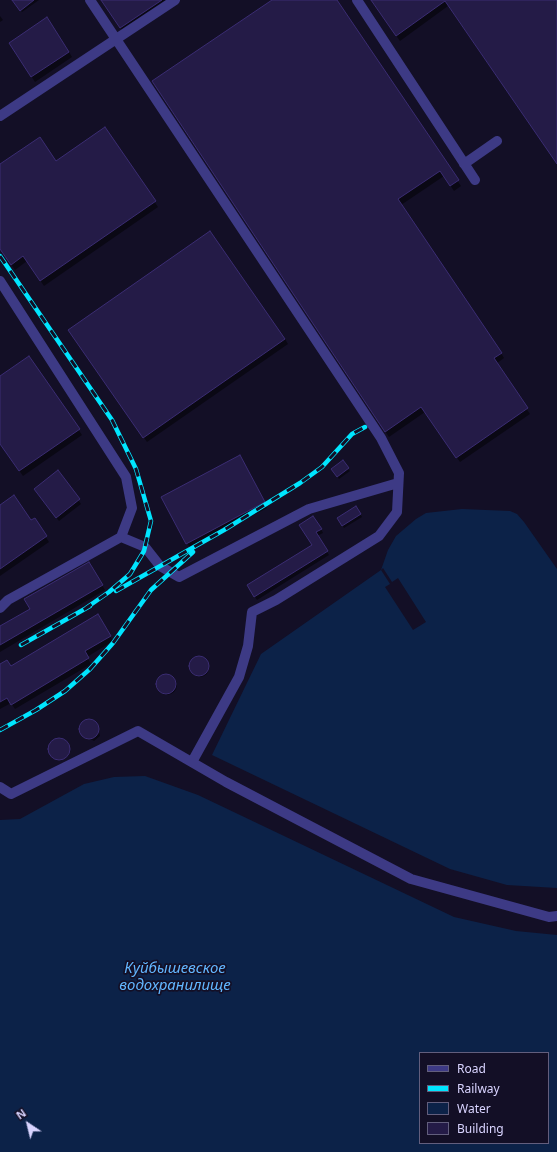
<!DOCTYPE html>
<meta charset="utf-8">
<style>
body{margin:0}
#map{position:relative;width:557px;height:1152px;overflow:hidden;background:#130f26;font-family:"Noto Sans",sans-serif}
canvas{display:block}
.legend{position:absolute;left:419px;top:1052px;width:130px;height:92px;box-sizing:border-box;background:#130f26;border:1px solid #625e7d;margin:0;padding:5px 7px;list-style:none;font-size:12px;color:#d9d4ff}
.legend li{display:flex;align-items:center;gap:8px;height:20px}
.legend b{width:20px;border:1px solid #625e7d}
.north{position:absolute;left:8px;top:1104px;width:40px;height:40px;-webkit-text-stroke:3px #130f26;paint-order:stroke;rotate:325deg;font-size:11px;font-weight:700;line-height:16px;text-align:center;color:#d9d4ff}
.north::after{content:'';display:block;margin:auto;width:14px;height:18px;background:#d9d4ff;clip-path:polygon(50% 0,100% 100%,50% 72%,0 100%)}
</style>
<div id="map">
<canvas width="557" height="1152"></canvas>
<ul class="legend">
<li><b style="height:5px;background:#3d3a85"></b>Road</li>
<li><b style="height:5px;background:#00e5ff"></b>Railway</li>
<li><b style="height:11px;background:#0c2248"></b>Water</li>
<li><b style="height:11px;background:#241b47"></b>Building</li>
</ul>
<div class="north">N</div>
</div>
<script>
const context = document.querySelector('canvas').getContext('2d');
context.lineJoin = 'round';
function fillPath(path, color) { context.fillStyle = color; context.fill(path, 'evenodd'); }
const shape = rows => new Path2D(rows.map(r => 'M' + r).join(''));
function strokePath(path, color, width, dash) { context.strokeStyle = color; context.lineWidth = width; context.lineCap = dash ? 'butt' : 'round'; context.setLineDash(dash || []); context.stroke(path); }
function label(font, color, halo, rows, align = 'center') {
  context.font = font + ' "Noto Sans",sans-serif'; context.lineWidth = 3.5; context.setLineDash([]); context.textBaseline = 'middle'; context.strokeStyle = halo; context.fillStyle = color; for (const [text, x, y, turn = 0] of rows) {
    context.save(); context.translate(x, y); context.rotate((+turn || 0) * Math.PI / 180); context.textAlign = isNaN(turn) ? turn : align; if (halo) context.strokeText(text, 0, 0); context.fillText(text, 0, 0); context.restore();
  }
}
fillPath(shape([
 [462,509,510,511,517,514,524,522,557,569,557,888,507,885,450,869,212,755,261,654,381,570,388,550,396,536,416,519,426,513],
 [145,776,198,795,454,917,516,931,557,935,557,1152,0,1152,0,820,20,819,84,784,114,777],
 [420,1053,548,1053,548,1143,420,1143]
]), '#0c2248');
fillPath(shape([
 [383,568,392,582,398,578,426,622,413,630,385,587,390,584,381,570]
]), '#130f26');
fillPath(shape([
 [19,0,39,0,22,12,16,5],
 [101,0,173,0,124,33],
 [273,0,336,0,461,186,454,191,444,176,401,205,501,353,504,358,496,364,530,414,460,462,425,412,389,437,156,87],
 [371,0,557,0,557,163,448,6,400,41],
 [0,16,3,20,0,22],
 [13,48,69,52,72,57,35,82],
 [105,129,158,207,44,286,27,261,15,270,0,248,0,165,56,162],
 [72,335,285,339,288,344,147,442],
 [29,357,82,435,23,476,0,443,0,377],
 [239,456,267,508,190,548,163,497],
 [348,469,350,471,339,479,334,471],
 [58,472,81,504,59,521,37,493],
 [0,506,31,522,34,519,49,542,0,576],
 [356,507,362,517,344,528,338,519],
 [302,529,321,529,323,533,317,536,329,555,257,600,248,586,313,545],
 [89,563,105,590,0,652,0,627,31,609],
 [98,615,113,641,87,657,91,664,15,709,11,703,0,709,0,665,11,667],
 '191 668a9 9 0 1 1 18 0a9 9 0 1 1-18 0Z',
 '157 685a10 10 0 1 1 20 0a10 10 0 1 1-20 0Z',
 [92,721,98,727,100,736,94,741,82,734,80,729,84,722],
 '50 750a10 10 0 1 1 20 0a10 10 0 1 1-20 0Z'
]), '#0007');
const building = shape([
 [12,0,34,0,20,11,12,0],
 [101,0,162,0,120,28,101,0],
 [272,0,337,0,459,180,450,186,440,171,398,199,502,353,494,358,528,408,456,458,421,407,385,432,152,81,272,0],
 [371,0,557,0,557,164,445,1,396,36,371,0],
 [47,17,69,52,31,77,9,43,47,17],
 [105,127,156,201,40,281,23,256,11,265,0,249,0,164,40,137,56,161,105,127],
 [210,231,285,339,143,438,68,330,210,231],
 [29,356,80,429,19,471,0,444,0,376,29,356],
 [240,455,265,502,186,544,161,497,240,455],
 [343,460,349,468,337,477,331,469,343,460],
 [58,470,80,499,56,518,34,489,58,470],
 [14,495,31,520,35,518,47,536,0,569,0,505,14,495],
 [356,506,361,514,342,526,337,518,356,506],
 [313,516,322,529,316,532,328,551,254,597,247,585,312,545,299,525,313,516],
 [89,562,103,585,0,645,0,626,30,609,24,599,89,562],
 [98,614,111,636,85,651,89,658,11,705,7,698,0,702,0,664,7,660,11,666,98,614],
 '189 666a10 10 0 1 1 20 0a10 10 0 1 1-20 0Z',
 '156 684a10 10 0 1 1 20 0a10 10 0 1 1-20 0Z',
 '79 729a10 10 0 1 1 20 0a10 10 0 1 1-20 0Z',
 '48 749a11 11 0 1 1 22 0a11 11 0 1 1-22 0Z'
]);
fillPath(building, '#241b47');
strokePath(building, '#3b2d73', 1);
strokePath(shape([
 [90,0,381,438,399,473,397,512,379,536,276,600,252,612,248,646,239,677,192,762],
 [357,0,475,180],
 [0,116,175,0],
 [464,164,497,141],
 [0,281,126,477,132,508,121,537,8,600,0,608],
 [121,537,145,547,160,566,179,577,309,509,398,483],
 [0,787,11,794,138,731,226,782,411,879,549,917,557,916]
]), '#3d3a85', 10);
const rail = shape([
 [0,256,112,420,136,469,151,521,144,551,130,574,109,592,86,608],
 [116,591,224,530,300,483,322,467,352,434,365,427],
 [21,645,90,606],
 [0,730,36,710,65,691,90,669,113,643,151,590,193,552]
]);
strokePath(rail, '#00e5ff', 4.5);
strokePath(rail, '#130f26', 3, [9]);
label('italic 15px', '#62b6ff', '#130f26', [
 ["Куйбышевское",175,969],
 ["водохранилище",175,986]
]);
</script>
